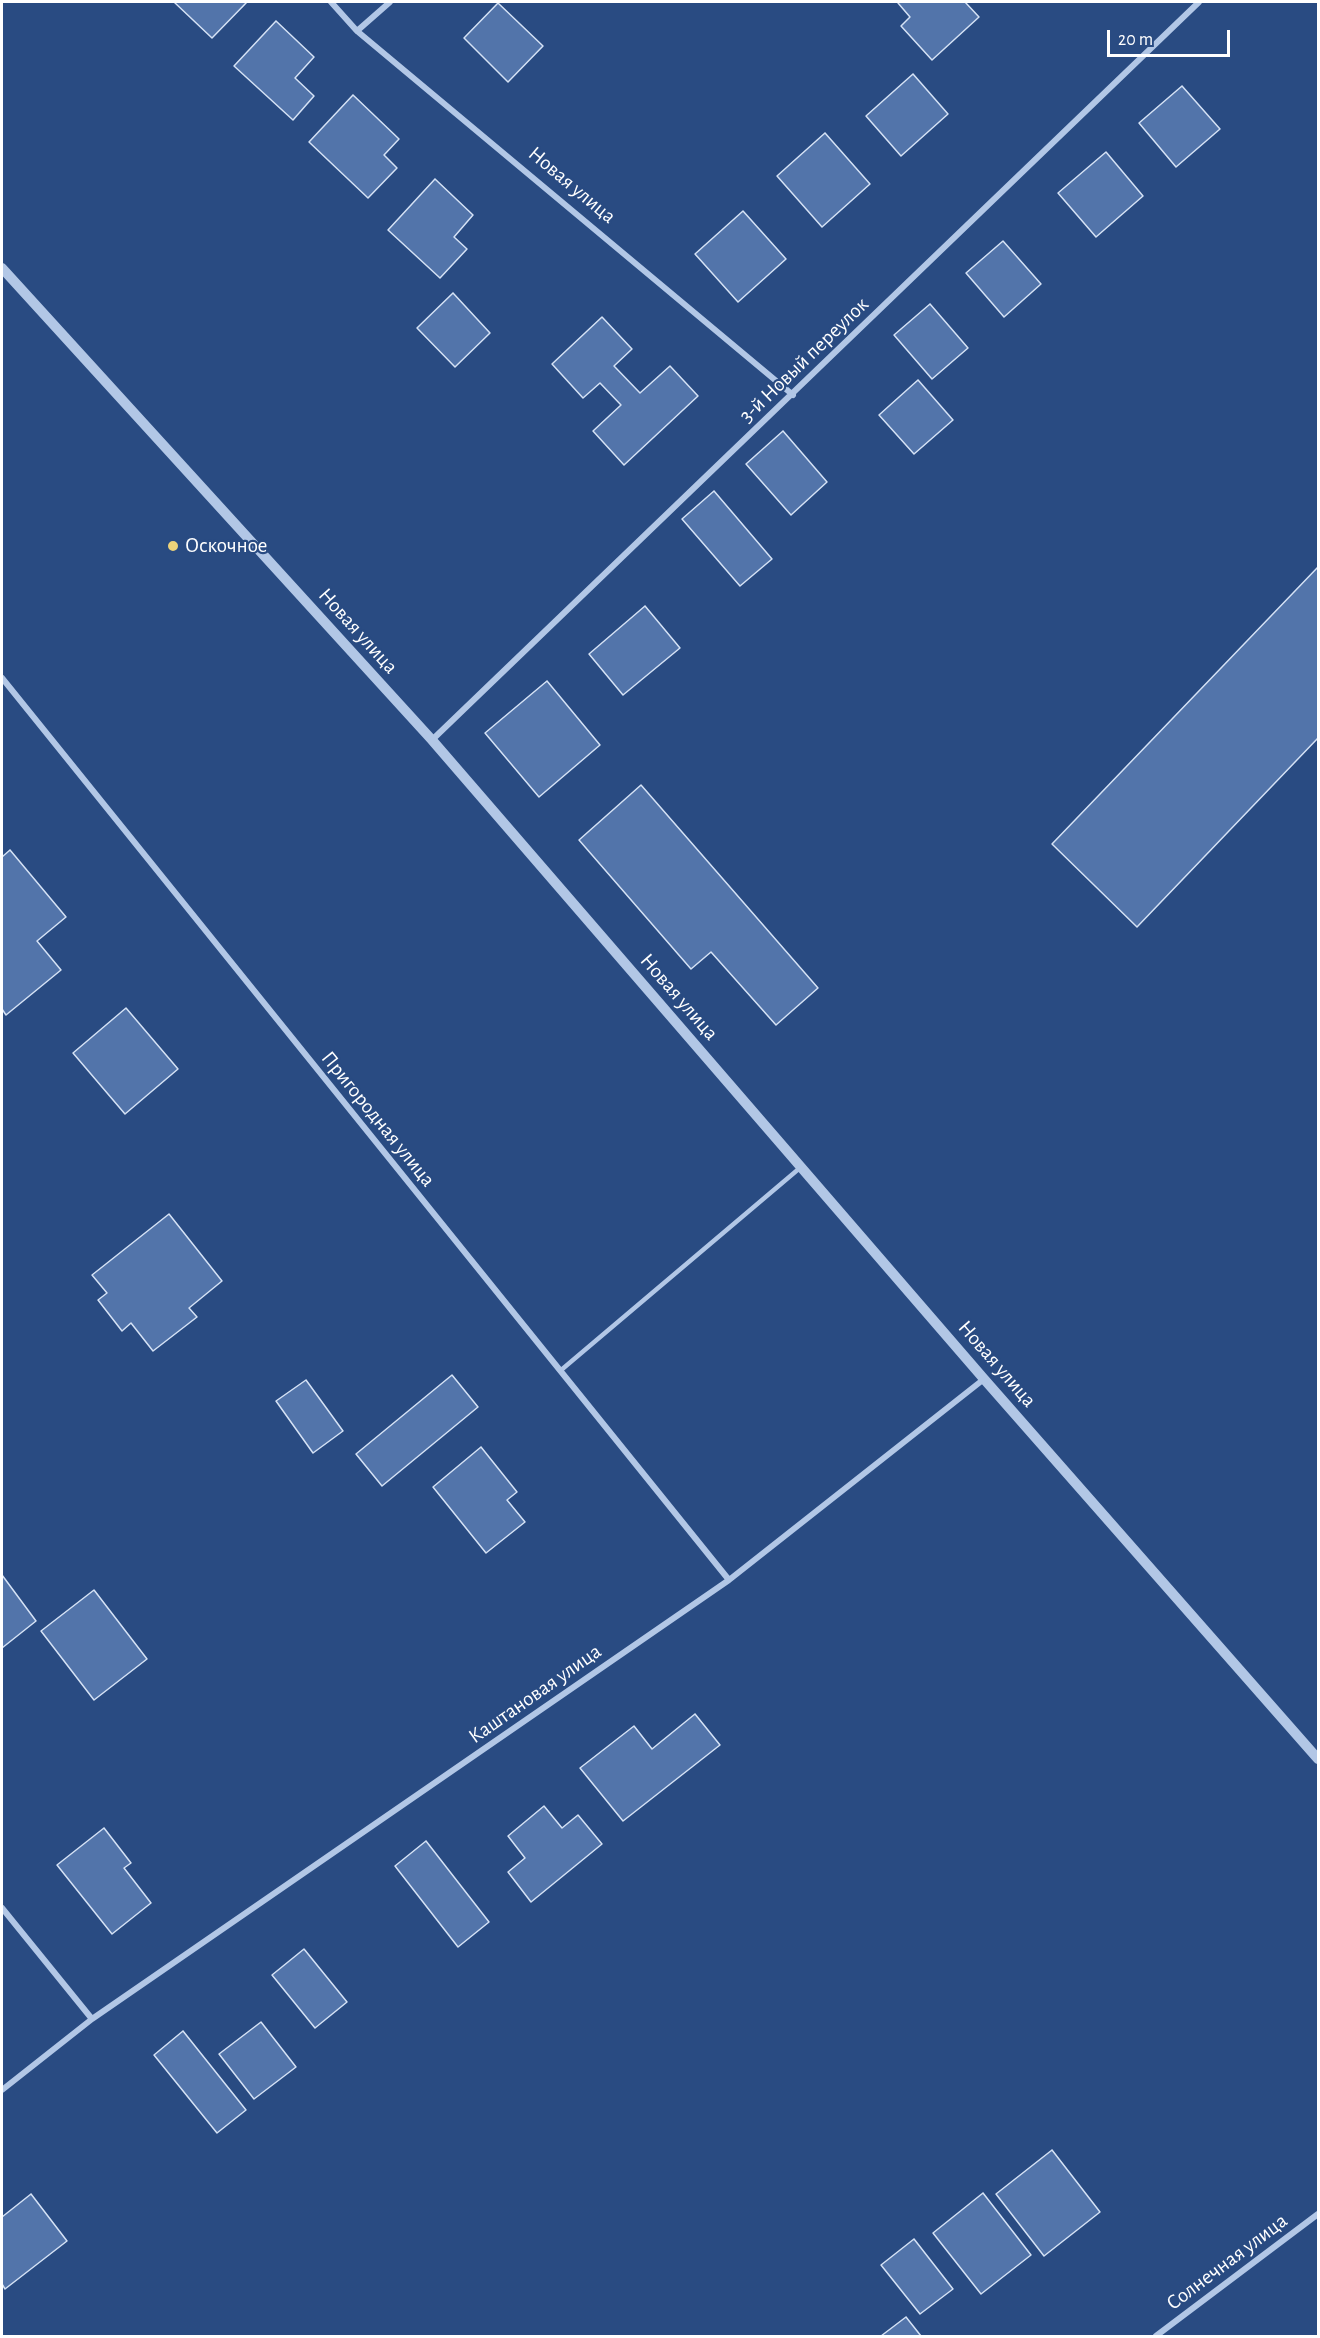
<!DOCTYPE html>
<meta charset="utf-8">
<style>
body{margin:0}
#map{position:relative;width:1320px;height:2338px;overflow:hidden;background:#294b82;font-family:"Alegreya Sans",sans-serif}
canvas{display:block}
.frame{position:absolute;inset:0;border:3px solid #fff;pointer-events:none}
.scale{position:absolute;left:1107px;top:30px;width:123px;height:27px;box-sizing:border-box;border:3px solid #fff;border-top:0;padding-left:8px;font-size:18px;line-height:21px;white-space:nowrap;color:#fff;-webkit-text-stroke:4px #294b82;paint-order:stroke}
</style>
<div id="map">
<canvas width="1320" height="2338"></canvas>
<div class="frame"></div>
<div class="scale">20 m</div>
</div>
<script>
const context = document.querySelector('canvas').getContext('2d');
context.lineJoin = 'round';
function fillPath(path, color) { context.fillStyle = color; context.fill(path, 'evenodd'); }
const shape = rows => new Path2D(rows.map(r => 'M' + r).join(''));
function strokePath(path, color, width, dash) { context.strokeStyle = color; context.lineWidth = width; context.lineCap = dash ? 'butt' : 'round'; context.setLineDash(dash || []); context.stroke(path); }
function label(font, color, halo, rows, align = 'center') {
  context.font = font + ' "Alegreya Sans",sans-serif'; context.lineWidth = 4.5; context.setLineDash([]); context.textBaseline = 'middle'; context.strokeStyle = halo; context.fillStyle = color; for (const [text, x, y, turn = 0] of rows) {
    context.save(); context.translate(x, y); context.rotate((+turn || 0) * Math.PI / 180); context.textAlign = isNaN(turn) ? turn : align; if (halo) context.strokeText(text, 0, 0); context.fillText(text, 0, 0); context.restore();
  }
}
const building = shape([
 [174,2,247,2,212,38,174,2],
 [899,2,965,2,979,17,932,60,901,26,910,17,898,3,899,2],
 [498,3,543,46,508,82,464,38,498,3],
 [276,21,314,57,295,78,314,96,293,120,234,66,276,21],
 [913,74,948,114,901,156,866,116,913,74],
 [1182,86,1220,129,1176,167,1139,123,1182,86],
 [353,95,399,139,384,155,397,168,368,198,309,142,353,95],
 [825,133,870,184,822,227,777,176,825,133],
 [1106,152,1143,196,1096,237,1058,193,1106,152],
 [435,179,473,215,454,237,467,249,440,278,388,230,435,179],
 [743,211,786,259,738,302,695,254,743,211],
 [1003,241,1041,284,1004,317,966,273,1003,241],
 [453,293,490,333,455,367,417,328,453,293],
 [930,304,968,348,932,379,894,335,930,304],
 [602,317,632,349,614,366,640,393,670,366,698,396,624,465,593,431,621,405,600,383,583,398,552,364,602,317],
 [918,380,953,420,914,454,879,415,918,380],
 [783,431,827,482,791,515,746,464,783,431],
 [714,491,772,559,740,586,682,519,714,491],
 [1318,567,1318,738,1137,927,1052,844,1318,567],
 [645,606,680,648,623,695,589,654,645,606],
 [547,681,600,745,539,797,485,733,547,681],
 [641,785,818,988,776,1025,711,952,691,969,579,840,641,785],
 [10,850,66,917,37,941,61,970,6,1015,2,1009,2,857,10,850],
 [126,1008,178,1069,125,1114,73,1053,126,1008],
 [169,1214,222,1281,189,1308,197,1317,153,1351,131,1323,122,1331,98,1300,107,1293,92,1275,169,1214],
 [452,1375,478,1407,382,1486,356,1454,452,1375],
 [306,1380,343,1431,313,1453,276,1401,306,1380],
 [481,1447,517,1492,507,1500,525,1522,486,1553,433,1487,481,1447],
 [2,1575,36,1621,2,1648,2,1575],
 [94,1590,147,1659,94,1700,41,1631,94,1590],
 [695,1714,720,1745,623,1821,580,1768,634,1726,652,1749,695,1714],
 [544,1806,562,1828,578,1815,602,1844,531,1902,508,1872,525,1858,508,1836,544,1806],
 [104,1828,131,1863,124,1868,151,1903,112,1934,57,1865,104,1828],
 [426,1841,489,1922,458,1947,395,1866,426,1841],
 [304,1949,347,2002,315,2028,272,1975,304,1949],
 [261,2022,296,2067,254,2099,219,2054,261,2022],
 [183,2031,246,2110,217,2133,154,2055,183,2031],
 [1052,2150,1100,2212,1044,2256,996,2194,1052,2150],
 [983,2193,1031,2255,981,2294,933,2233,983,2193],
 [31,2194,67,2241,5,2289,2,2284,2,2217,31,2194],
 [914,2239,953,2289,920,2314,881,2265,914,2239],
 [906,2317,921,2336,881,2336,906,2317]
]);
fillPath(building, '#5274aa');
strokePath(building, '#d5e2f5', 1.5);
strokePath(shape([
 [560,1371,801,1167]
]), '#b2c7e6', 4.5);
strokePath(shape([
 [331,2,357,31,793,395],
 [357,31,390,2],
 [2,678,729,1580],
 [432,740,1199,2],
 [2,1908,92,2019],
 [2,2090,92,2019,729,1580,984,1379],
 [1156,2336,1318,2214]
]), '#b2c7e6', 6);
strokePath(shape([
 [2,268,432,740,984,1379,1318,1759]
]), '#b2c7e6', 10);
for (const [x, y, r, color] of [
 [173,546,6,"#edd37a"]
]) { const dot = new Path2D(); dot.arc(x, y, r, 0, 2 * Math.PI); context.fillStyle = color; context.fill(dot); strokePath(dot, '#294b82', 2); }
label('21px', '#fff', '#294b82', [
 ["Новая улица",572,185,40],
 ["3-й Новый переулок",804,360,-44],
 ["Новая улица",358,631,48],
 ["Новая улица",679,997,49],
 ["Пригородная улица",378,1119,51],
 ["Новая улица",997,1364,49],
 ["Каштановая улица",535,1694,-35],
 ["Солнечная улица",1227,2262,-37]
]);
label('21px', '#fff', '#294b82', [
 ["Оскочное",185,546]
], 'left');
</script>
